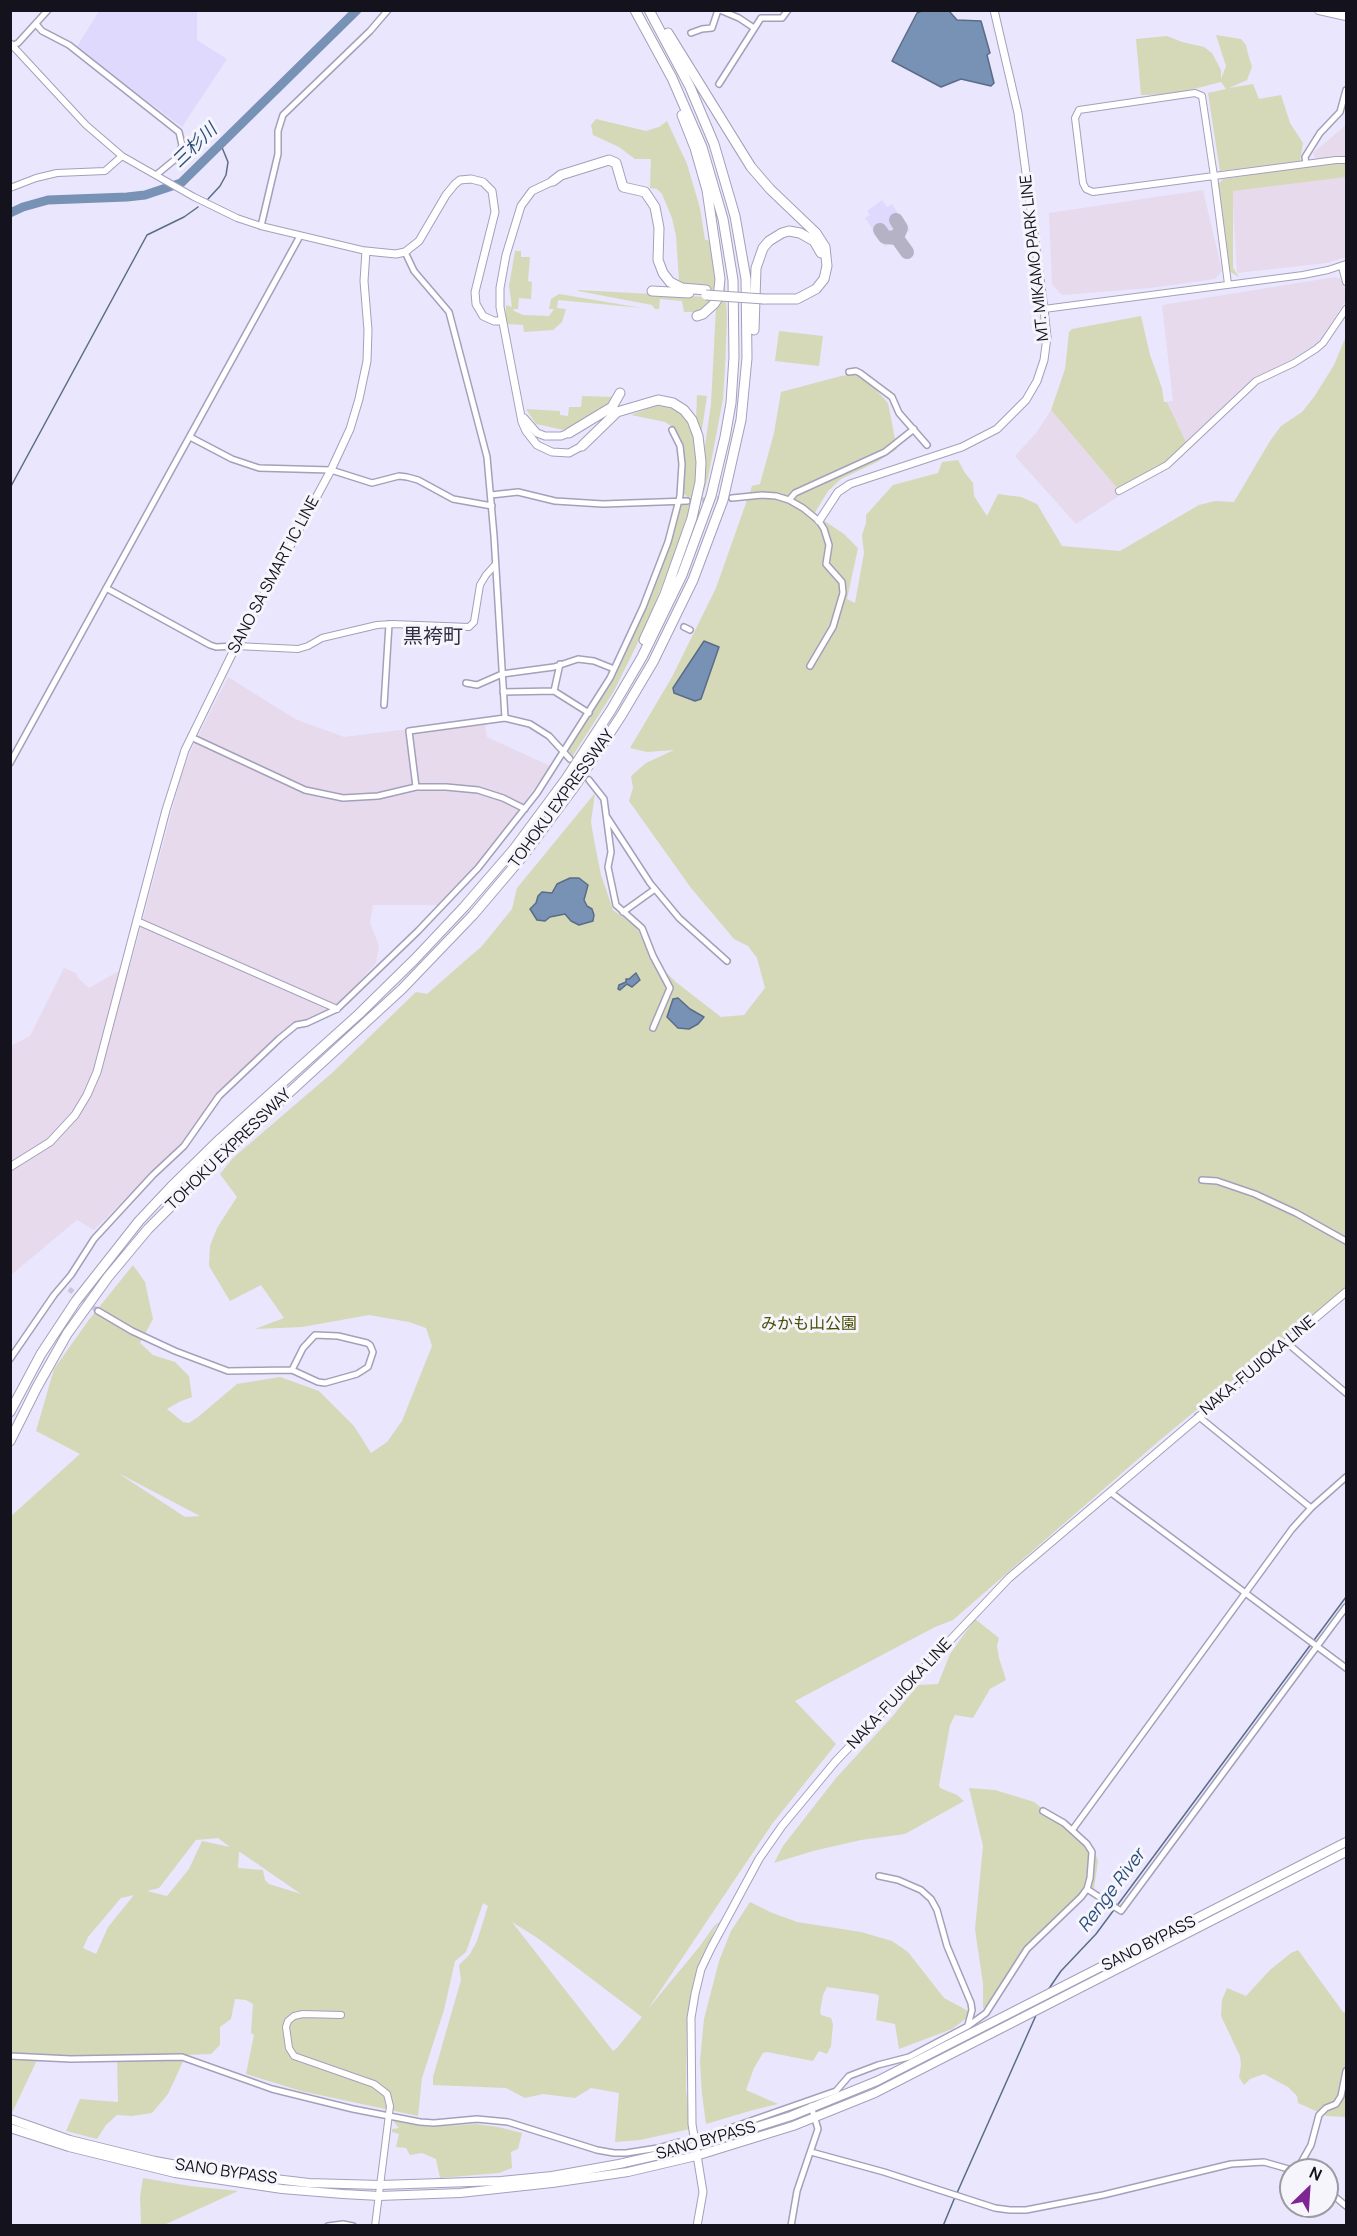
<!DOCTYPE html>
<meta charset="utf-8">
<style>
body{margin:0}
#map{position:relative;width:1357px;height:2236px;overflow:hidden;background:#e9e6fd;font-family:Manrope,sans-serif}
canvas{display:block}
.frame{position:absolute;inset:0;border:12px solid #14121c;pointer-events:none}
.north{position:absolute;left:1279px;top:2158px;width:60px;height:60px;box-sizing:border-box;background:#f6f5fb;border:2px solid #9c9aa2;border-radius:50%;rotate:25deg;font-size:16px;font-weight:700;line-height:24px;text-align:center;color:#14121c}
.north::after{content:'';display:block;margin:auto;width:21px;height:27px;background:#7e2694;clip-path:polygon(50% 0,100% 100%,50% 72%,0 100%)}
</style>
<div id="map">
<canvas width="1357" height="2236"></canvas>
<div class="frame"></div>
<div class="north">N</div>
</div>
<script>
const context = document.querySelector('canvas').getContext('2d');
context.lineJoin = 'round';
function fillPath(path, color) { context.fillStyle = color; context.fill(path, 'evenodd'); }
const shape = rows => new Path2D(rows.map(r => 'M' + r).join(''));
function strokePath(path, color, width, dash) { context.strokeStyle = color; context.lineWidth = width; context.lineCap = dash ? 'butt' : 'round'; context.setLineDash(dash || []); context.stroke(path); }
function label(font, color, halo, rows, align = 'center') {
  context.font = font + ' Manrope,"Noto Sans JP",sans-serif'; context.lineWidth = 6; context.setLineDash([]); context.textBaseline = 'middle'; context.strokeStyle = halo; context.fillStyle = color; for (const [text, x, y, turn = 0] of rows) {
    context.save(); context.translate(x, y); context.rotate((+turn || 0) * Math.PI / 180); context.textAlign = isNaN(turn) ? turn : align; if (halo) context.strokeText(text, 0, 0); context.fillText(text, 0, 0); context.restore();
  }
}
fillPath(shape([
 [125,10,197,11,197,40,227,59,182,127,76,48,99,11],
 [882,200,887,207,892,204,910,230,885,247,865,218,870,215,867,211]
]), '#dfdafd');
fillPath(shape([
 [1346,125,1346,156,1316,159,1313,153],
 [1342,175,1346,176,1346,257,1327,263,1237,273,1232,189],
 [1203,190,1222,271,1215,279,1150,288,1062,295,1052,284,1049,213],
 [1335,277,1341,279,1346,293,1346,300,1322,338,1315,345,1290,360,1253,378,1186,442,1167,402,1173,401,1162,305],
 [1051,410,1122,494,1076,524,1015,456,1036,433],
 [228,677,295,719,344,737,408,729,485,725,487,737,550,766,492,848,440,905,373,905,370,923,379,946,376,963,340,1003,308,1020,294,1022,220,1090,183,1141,94,1230,77,1220,11,1275,11,1046,30,1036,64,968,76,973,78,978,89,988,117,972,129,971,182,773,193,746]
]), '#e7daed');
fillPath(shape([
 [1216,35,1241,39,1246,45,1248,54,1252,67,1247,80,1229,88,1253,84,1259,99,1281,95,1290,123,1303,143,1300,161,1220,171,1208,93,1226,89,1221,82,1174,94,1141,95,1136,39,1167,36,1182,42,1204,47,1212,53,1221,70,1221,79,1226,66],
 [596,119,646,131,659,127,667,121,687,164,700,208,705,240,708,240,710,245,716,276,711,304,697,312,684,312,682,301,660,299,659,309,655,309,652,305,578,291,578,290,707,297,679,280,676,236,672,218,662,194,657,189,650,188,651,159,635,159,619,147,593,135,591,125],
 [1334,163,1346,164,1346,177,1233,191,1233,268,1239,277,1229,271,1218,184,1223,179],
 [711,199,724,271,727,317,725,367,723,399,708,478,693,529,711,404,716,307,719,300],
 [515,251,521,251,521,257,530,257,528,281,532,282,531,299,519,298,518,309,513,309,514,311,523,315,549,316,554,309,549,309,551,299,559,294,642,308,558,300,557,308,566,309,562,322,553,330,524,332,523,325,506,324,506,305,512,307,509,286],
 [1141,316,1150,355,1162,388,1164,402,1167,402,1186,442,1165,463,1117,488,1051,410,1065,369,1069,332,1072,329],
 [779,331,823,336,819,366,775,361],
 [1346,336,1346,1287,1160,1440,953,1620,935,1627,795,1701,836,1744,772,1824,648,2009,700,1946,714,1926,722,1920,715,1929,699,1971,687,2026,686,2089,690,2129,640,2140,615,2142,619,2093,591,2088,575,2098,543,2094,525,2098,506,2088,433,2085,433,2077,461,1980,459,1965,470,1954,477,1941,488,1906,483,1903,466,1952,455,1961,444,2010,422,2078,418,2116,301,2091,246,2074,254,2035,251,2033,253,2004,246,2000,235,1999,231,2019,220,2027,220,2045,211,2054,186,2055,168,2094,152,2113,132,2116,117,2115,106,2125,97,2139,66,2131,80,2099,118,2102,117,2055,38,2058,11,2115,10,1517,80,1454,36,1431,54,1369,88,1321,133,1265,145,1282,153,1319,140,1343,153,1355,175,1362,189,1376,192,1397,179,1402,167,1409,183,1422,189,1423,198,1417,237,1384,280,1377,319,1391,354,1426,371,1453,387,1442,402,1421,432,1346,426,1328,409,1322,369,1315,302,1327,255,1329,284,1318,261,1285,230,1301,209,1266,210,1246,217,1228,237,1197,220,1174,233,1158,332,1073,416,992,427,994,482,946,512,909,517,888,595,793,591,822,594,840,601,875,613,910,636,926,651,958,677,983,721,1017,744,1015,765,988,757,958,748,946,734,939,691,888,629,801,633,788,631,776,646,763,674,750,647,752,630,748,672,677,716,588,752,486,760,484,774,433,781,392,841,376,856,374,868,381,888,403,897,449,877,462,841,479,828,491,814,514,844,534,858,548,847,599,855,603,864,553,862,535,866,523,866,515,893,485,938,473,942,462,958,460,965,473,973,483,974,496,987,516,998,494,1021,497,1037,504,1062,546,1120,551,1199,505,1215,501,1234,502,1270,441,1281,426,1302,412,1314,397,1334,365],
 [121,1475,122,1475,200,1516,185,1517],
 [218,1838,230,1847,202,1841,189,1869,167,1896,147,1891,159,1888,196,1840],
 [239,1852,240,1852,301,1894,269,1884,265,1880,263,1870,238,1868],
 [134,1895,108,1927,96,1954,83,1948,88,1937,121,1898],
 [512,1922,539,1939,642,2017,617,2048,613,2051],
 [697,395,707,396,701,436,696,421],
 [582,396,615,397,609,405,574,426,564,430,536,424,526,409,560,411,560,415,568,416,569,407,581,407],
 [657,405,664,405,678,409,695,431,697,475,694,495,675,552,646,626,614,691,572,757,568,749,639,621,681,503,689,502,690,498,687,497,682,491,683,449,674,428,665,422,631,415],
 [975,1619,999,1638,997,1646,999,1658,1006,1680,990,1689,973,1718,955,1715,950,1725,939,1785,940,1788,957,1795,964,1801,905,1834,861,1840,813,1851,774,1863,783,1846,836,1778,892,1717,918,1685,938,1684,950,1654],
 [969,1788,995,1790,1034,1802,1094,1850,1098,1861,1094,1889,1091,1892,1033,1946,990,2004,983,2008,983,1984,975,1929,983,1846],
 [750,1902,770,1912,797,1922,861,1932,892,1941,908,1952,944,1998,970,2012,968,2017,952,2029,899,2049,895,2024,876,2020,879,1996,876,1994,827,1987,823,1995,820,2011,821,2015,831,2018,833,2024,831,2046,827,2054,819,2051,813,2061,767,2052,763,2053,754,2068,746,2090,778,2104,753,2110,706,2124,702,2094,700,2061,704,2019,719,1961,731,1931],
 [1298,1950,1343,2012,1346,2013,1346,2117,1327,2116,1298,2103,1297,2096,1288,2087,1264,2074,1250,2079,1244,2085,1239,2077,1241,2065,1240,2056,1221,2016,1222,2000,1227,1988,1246,1996,1270,1970,1291,1953],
 [393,2121,431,2127,476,2124,498,2127,522,2133,518,2149,511,2152,512,2168,499,2173,440,2178,436,2159,422,2153,410,2155,406,2148,396,2147,399,2134,392,2132,392,2129,399,2128],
 [143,2178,190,2186,238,2191,164,2225,141,2225,140,2197]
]), '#d5d9b8');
const water = shape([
 [922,11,949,11,957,20,981,21,990,53,987,55,994,83,991,86,961,79,941,87,892,61,917,13,922,11],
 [704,641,719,647,701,699,695,701,674,693,673,688,704,641],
 [570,878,579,878,588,885,584,900,587,906,592,909,594,915,593,921,579,925,571,921,565,914,550,917,545,921,537,920,530,909,536,903,538,896,542,892,552,893,557,884,570,878],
 [636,973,640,980,632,987,627,984,620,990,618,989,619,985,626,982,626,979,629,979,636,973],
 [678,998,690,1009,704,1017,698,1024,689,1029,678,1028,667,1017,673,999,678,998]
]);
fillPath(water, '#7892b5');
strokePath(water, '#5a6c87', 1.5);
strokePath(shape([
 [208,199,220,186,226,175,228,162,221,145],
 [10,488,147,235,184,217,198,207],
 [1048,1990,1061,1971,1096,1934,1346,1597],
 [957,2193,1037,2013],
 [943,2226,955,2197]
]), '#5a6c87', 1.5);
strokePath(shape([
 [10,213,23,207,48,200,127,197,145,195,181,183,357,10]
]), '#7892b5', 9);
strokePath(shape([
 [896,220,901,228,897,238],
 [880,230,885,237,897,238],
 [897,238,907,252]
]), '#b5b2c6', 14);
strokePath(shape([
 [687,501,732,498],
 [69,1289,98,1311],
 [679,2142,716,2133]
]), '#c9c6db', 5, [5, 2.5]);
const minor = shape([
 [720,10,739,18,754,28],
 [36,24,42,31,69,45,179,132,182,145,178,157,156,175],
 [691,33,702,29,712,28,718,10],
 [11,46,18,43,48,10],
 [719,84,761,18,782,18,788,10],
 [1306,164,1305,157,1320,133,1340,112,1346,90],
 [261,226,278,154,278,131,283,115,370,31,388,10],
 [405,252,414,271,449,312,487,457,494,536,505,718],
 [849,372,856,371,860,373,892,397,899,413,927,445],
 [190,437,232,459,259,468,331,470,372,483,399,476,407,477,418,480,453,499,492,506],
 [491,495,518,492,555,501,603,504,687,501],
 [732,498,762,495,776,496,789,500,803,508,819,521,824,529,829,545,826,564,842,582,843,593,833,627,810,666],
 [789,500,795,493,885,452,914,429],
 [106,588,210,645,216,647,236,646],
 [684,627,690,630],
 [466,683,477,685,502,674,554,667,578,659,594,661,614,669],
 [554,691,560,664],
 [503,692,554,691,589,713],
 [384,705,389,624],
 [191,737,305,790,343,798,378,796,416,787],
 [10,763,300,236],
 [589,780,604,799,611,852,608,867,616,905,642,928,653,956,670,988,653,1028],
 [525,809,503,798,478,790,446,787,416,787,409,731,505,718,530,724,549,736,570,759],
 [607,817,650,883,679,918,727,961],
 [623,912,655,889],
 [1202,1180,1217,1181,1255,1194,1296,1213,1346,1241],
 [98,1311,132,1331,175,1351,228,1371,292,1370,318,1382,325,1383,357,1374,368,1367,373,1352,370,1345,367,1343,338,1336,315,1335,303,1348,292,1370],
 [1286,1342,1346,1393],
 [10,1359,54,1295,71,1275,94,1239,153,1175,184,1146,219,1096,279,1039,296,1025,307,1023,337,1009,418,931,478,868,537,793,610,678,643,607,668,542,680,496,682,464,680,446,672,430],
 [1198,1416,1311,1508],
 [1110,1492,1346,1668],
 [1073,1829,1292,1529,1311,1508,1346,1477],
 [879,1876,898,1880,921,1890,931,1899,937,1910,947,1946,971,2003,972,2010,968,2025],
 [1087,1889,1121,1911,1346,1607],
 [10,2056,71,2059,182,2057,272,2089,353,2109,420,2122,434,2123,477,2119,508,2122,597,2150,614,2153,626,2153,658,2148,679,2142],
 [716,2133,836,2091,849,2076,878,2065,909,2057,968,2026,986,2013,1027,1949,1081,1897,1087,1889,1090,1878,1092,1852,1087,1844,1064,1823,1043,1811],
 [811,2152,884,2172,995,2208,1010,2210,1026,2210,1103,2195,1231,2164,1264,2162,1292,2170],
 [1297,2170,1311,2145,1319,2115,1326,2108,1336,2104,1341,2096,1346,2071],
 [1327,2190,1346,2206],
 [328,2226,343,2224,353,2226],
 [791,2226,797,2191,818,2129,811,2106]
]);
const tertiary = shape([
 [10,43,86,125,122,156,194,197,237,218,261,226,366,251],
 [10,188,36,178,57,173,105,171,122,156],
 [1342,267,1346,282],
 [1228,284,1214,176,1202,96,1195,93,1079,110,1075,118,1083,183,1086,189,1093,192,1214,176,1336,160,1346,160],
 [1044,309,1303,275,1328,270,1346,264],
 [1119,491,1167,465,1256,381,1294,363,1316,349,1323,343,1346,309],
 [236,646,298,649,308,646,322,638,377,625,393,624,469,627,474,622,480,585,486,575,495,565],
 [137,921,337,1009],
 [341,2015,303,2014,294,2016,288,2021,286,2027,289,2048,294,2056,374,2084,387,2094,390,2106,375,2226]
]);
const secondary = shape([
 [553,181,532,191,521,206,506,255,500,288,500,307,522,422,526,431,537,445,552,452,569,453,582,446],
 [524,418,537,433,545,436,561,436,569,433],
 [819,521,838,492,850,484,962,447,997,429,1026,400,1037,381,1044,360,1047,337,1044,309,1018,113,994,10],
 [10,1167,50,1142,75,1115,87,1095,97,1072,166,810,185,750,233,652,331,470,350,429,359,399,367,361,368,330,364,281,366,251,396,254,405,252,419,241,446,195,455,184,460,180,471,179,483,182,492,191,495,212,475,292,476,304,483,316,494,321,502,321],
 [697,2226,703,2192,692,2124,691,2018,695,1994,701,1969,711,1948,759,1859,782,1826,835,1762,1009,1578,1346,1292]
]);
const primary = shape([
 [1319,10,1346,16]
]);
const trunk = shape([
 [10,2119,70,2140,155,2161,215,2172,309,2183,380,2185,501,2181,552,2176,619,2164,694,2147,791,2116,877,2081,1346,1842],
 [10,2128,69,2147,175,2173,282,2189,343,2194,379,2196,460,2193,552,2183,628,2172,696,2156,793,2126,875,2093,1346,1852]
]);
const motorway = shape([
 [668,33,751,167,770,189,816,233,825,247,827,266,824,279,816,289,797,299,764,299],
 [682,115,695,148,707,190,720,279,718,298,714,304,703,314,697,316],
 [553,181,561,175,609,160,616,163,623,187,645,192,655,207,659,228,658,260,663,273,670,282,682,288,706,290],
 [652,291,689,293],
 [754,330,756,268,763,248,769,241,782,233,789,231,800,233,814,241,821,253],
 [569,433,612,407,620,393],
 [582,446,617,412,658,400,673,403,684,410,692,420,698,436,701,462,700,482,692,518,665,594,644,640],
 [10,1412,41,1354,76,1301,139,1221,171,1187,220,1139,359,1014,415,959,464,907,514,849,566,779,611,710,642,657,682,575,711,496,725,437,731,403,734,357,733,280,723,219,702,147,672,78,635,10],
 [10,1441,37,1387,67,1334,108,1277,148,1229,229,1148,402,989,473,915,523,856,575,786,621,716,653,662,693,580,723,500,741,420,747,358,746,279,735,216,714,144,690,87,649,10]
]);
strokePath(minor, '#a4a0bb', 8);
strokePath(tertiary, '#a4a0bb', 8);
strokePath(secondary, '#a4a0bb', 9);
strokePath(primary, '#a4a0bb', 10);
strokePath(trunk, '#a4a0bb', 10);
strokePath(motorway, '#a4a0bb', 11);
strokePath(minor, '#fff', 5);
strokePath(tertiary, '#fff', 6);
strokePath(secondary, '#fff', 7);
strokePath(primary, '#fff', 8);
strokePath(trunk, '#fff', 8);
strokePath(motorway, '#fff', 9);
const motorwayBridge = shape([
 [706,295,764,299]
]);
strokePath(motorwayBridge, '#a4a0bb', 11, []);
strokePath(motorwayBridge, '#fff', 9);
label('16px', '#14121c', '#f6f5fb', [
 ["MT. MIKAMO PARK LINE",1035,258,-96],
 ["SANO SA SMART IC LINE",274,575,-62],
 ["TOHOKU EXPRESSWAY",562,799,-54],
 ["TOHOKU EXPRESSWAY",229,1150,-44],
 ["NAKA-FUJIOKA LINE",1258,1366,-40],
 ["NAKA-FUJIOKA LINE",900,1694,-47],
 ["SANO BYPASS",1149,1944,-27],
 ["SANO BYPASS",706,2141,-16],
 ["SANO BYPASS",226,2172,8]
]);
label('16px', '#484c00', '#f6f5fb', [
 ["みかも山公園",809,1325]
]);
label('italic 18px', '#294e7d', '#f6f5fb', [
 ["三杉川",195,146,-44],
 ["Renge River",1112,1891,-53]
]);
label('20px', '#312d43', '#f6f5fb', [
 ["黒袴町",433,637]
]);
</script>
